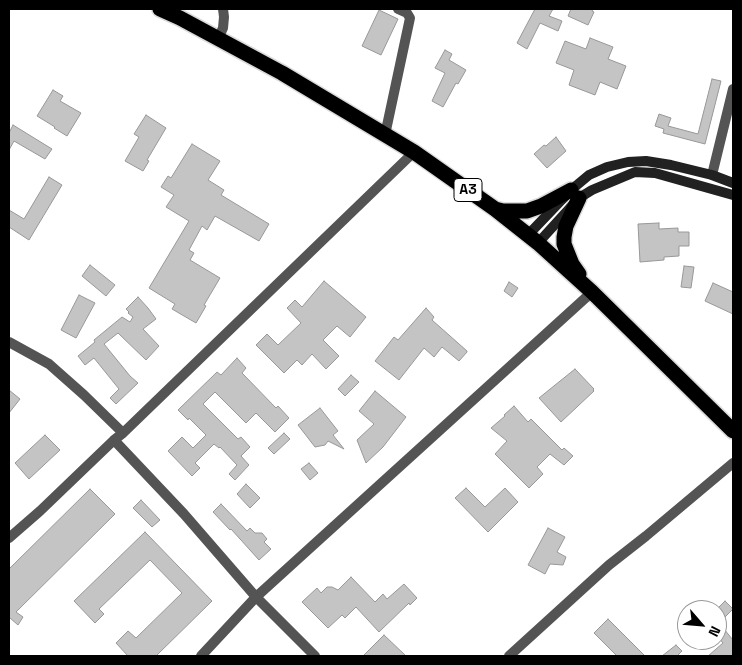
<!DOCTYPE html>
<style>
body{margin:0}
#map{position:relative;width:742px;height:665px;overflow:hidden;background:#fff;font-family:"Space Grotesk",sans-serif}
canvas{display:block}
.frame{position:absolute;inset:0;border:10px solid #000;pointer-events:none}
.north{position:absolute;left:677px;top:600px;width:50px;height:50px;box-sizing:border-box;background:#fff;border:1px solid #999;border-radius:50%;rotate:117deg;font-size:14px;font-weight:700;line-height:20px;text-align:center;color:#000}
.north::after{content:'';display:block;margin:auto;width:18px;height:22px;background:#000;clip-path:polygon(50% 0,100% 100%,50% 72%,0 100%)}
</style>
<div id="map">
<canvas width="742" height="665"></canvas>
<div class="frame"></div>
<div class="north">N</div>
</div>
<script>
const context = document.querySelector('canvas').getContext('2d');
context.lineJoin = 'round';
function fillPath(path, color) { context.fillStyle = color; context.fill(path, 'evenodd'); }
const shape = rows => new Path2D(rows.map(r => 'M' + r).join(''));
function strokePath(path, color, width, dash) { context.strokeStyle = color; context.lineWidth = width; context.lineCap = dash ? 'butt' : 'round'; context.setLineDash(dash || []); context.stroke(path); }
function label(font, color, halo, rows, align = 'center') {
  context.font = font + ' "Space Grotesk",sans-serif'; context.lineWidth = 5; context.setLineDash([]); context.textBaseline = 'middle'; context.strokeStyle = halo; context.fillStyle = color; for (const [text, x, y, turn = 0] of rows) {
    context.save(); context.translate(x, y); context.rotate((+turn || 0) * Math.PI / 180); context.textAlign = isNaN(turn) ? turn : align; if (halo) context.strokeText(text, 0, 0); context.fillText(text, 0, 0); context.restore();
  }
}
const building = shape([
 [535,9,553,9,549,16,562,21,558,31,540,23,527,49,517,43,535,9],
 [571,9,593,9,592,11,594,12,588,25,568,16,571,9],
 [379,10,398,19,381,55,362,46,379,10],
 [590,38,613,47,608,59,626,66,617,89,600,82,595,95,569,85,574,70,556,63,565,41,586,49,590,38],
 [445,50,452,54,449,60,466,70,458,84,456,83,443,107,432,101,445,73,435,68,445,50],
 [712,79,721,81,705,144,663,133,664,129,655,126,659,114,671,118,668,126,698,134,712,79],
 [53,90,63,96,60,101,81,113,67,136,54,128,55,127,37,116,53,90],
 [146,115,166,128,147,160,149,161,143,171,125,161,139,137,134,134,146,115],
 [13,125,52,149,45,159,14,141,9,150,9,133,13,125],
 [556,137,566,151,547,168,534,154,544,145,546,146,556,137],
 [192,144,220,161,208,180,224,190,221,195,269,224,259,241,215,216,207,230,202,226,189,250,194,253,190,260,220,278,204,305,206,306,196,323,172,309,175,304,149,288,189,221,166,207,174,195,161,187,168,176,171,178,192,144],
 [49,177,62,185,29,240,9,227,9,210,24,219,49,177],
 [659,223,659,229,678,228,678,232,689,232,689,246,679,246,679,256,664,257,664,260,640,262,638,224,659,223],
 [90,265,115,285,106,296,82,276,90,265],
 [684,266,694,267,691,288,681,287,684,266],
 [324,281,366,317,350,337,337,326,323,340,339,356,326,369,312,354,302,365,297,360,284,373,256,345,267,334,278,345,301,323,287,308,295,300,302,307,324,281],
 [509,282,518,288,512,297,504,291,509,282],
 [713,283,733,292,733,314,705,301,713,283],
 [79,295,95,303,76,338,61,330,79,295],
 [138,297,148,308,156,319,143,329,159,346,146,360,118,333,104,344,130,376,138,383,116,404,110,398,119,389,94,358,85,365,78,356,95,342,94,340,122,317,130,322,133,317,128,313,129,312,126,309,138,297],
 [426,308,434,317,432,320,467,351,467,352,459,361,442,347,434,357,424,348,399,380,375,361,394,337,398,340,426,308],
 [237,358,246,368,242,373,276,408,278,406,289,418,275,432,256,413,246,423,215,392,203,404,238,439,241,437,250,447,241,456,249,465,235,480,229,474,237,465,220,447,219,448,214,444,195,463,200,468,192,476,168,451,182,437,193,448,206,435,189,418,188,420,178,410,217,372,221,375,237,358],
 [575,369,594,389,593,390,594,391,561,422,539,398,575,369],
 [351,375,359,382,345,396,338,389,351,375],
 [9,390,20,399,9,413,9,390],
 [375,391,406,417,383,447,366,463,357,440,374,424,359,411,375,391],
 [514,406,528,422,531,419,562,450,564,448,573,456,564,465,550,454,537,467,543,474,529,488,495,454,507,441,491,428,505,416,504,415,514,406],
 [320,408,338,431,333,435,344,449,328,441,325,445,315,447,298,425,320,408],
 [284,433,290,439,274,454,268,448,284,433],
 [45,435,60,450,29,479,15,463,45,435],
 [309,463,318,473,310,480,301,469,309,463],
 [246,484,260,498,250,508,237,494,246,484],
 [466,488,485,507,505,488,518,502,488,532,455,498,466,488],
 [90,489,115,514,16,612,23,617,18,625,10,618,9,619,9,569,90,489],
 [141,500,160,520,152,527,133,508,141,500],
 [221,504,247,531,250,528,255,533,262,533,267,539,264,542,271,549,259,560,231,529,230,530,213,512,221,504],
 [548,528,565,537,557,552,566,557,563,565,550,564,545,574,528,565,548,528],
 [145,532,212,601,156,656,128,656,116,643,128,631,136,638,182,593,150,560,99,609,104,614,95,623,74,601,145,532],
 [351,577,375,602,383,594,387,599,404,584,417,598,410,605,409,603,379,632,356,607,345,618,342,615,328,628,302,602,317,588,321,593,327,587,332,587,338,590,351,577],
 [725,601,733,609,719,623,733,640,733,656,708,656,723,643,717,636,717,609,725,601],
 [608,619,645,656,617,656,594,633,608,619],
 [384,635,406,656,363,656,384,635],
 [676,645,682,651,677,656,662,656,676,645]
]);
fillPath(building, '#c4c4c4');
strokePath(building, '#989898', 1);
const highway = shape([
 [160,9,180,18,282,73,414,152,495,209,538,243,592,292,733,431],
 [579,198,566,226,564,237,564,244,572,264,579,274],
 [495,209,503,211,527,211,541,206,571,190]
]);
strokePath(highway, '#dbdbdb', 18);
strokePath(shape([
 [218,39,223,28,224,17,223,9],
 [385,135,410,18,407,13,398,9],
 [712,175,733,89],
 [9,342,49,364,84,395,123,433],
 [114,440,184,514,256,597,315,656],
 [9,538,40,511,114,440,123,433,414,152],
 [201,656,256,597,592,292],
 [509,656,609,565,646,536,733,463]
]), '#545454', 10);
strokePath(shape([
 [528,235,571,190,589,175,607,167,628,162,646,161,671,165,712,175,733,183],
 [538,243,579,198,592,190,635,172,655,173,733,195]
]), '#212121', 10);
strokePath(highway, '#000', 15);
for (const [x, y, w] of [
 [468,190,28]
]) { const box = new Path2D(); box.roundRect(x - w / 2, y - 11.5, w, 23, 4); context.fillStyle = '#fff'; context.fill(box); strokePath(box, '#000', 1); }
label('bold 14px', '#000', null, [
 ["A3",468,190]
]);
</script>
